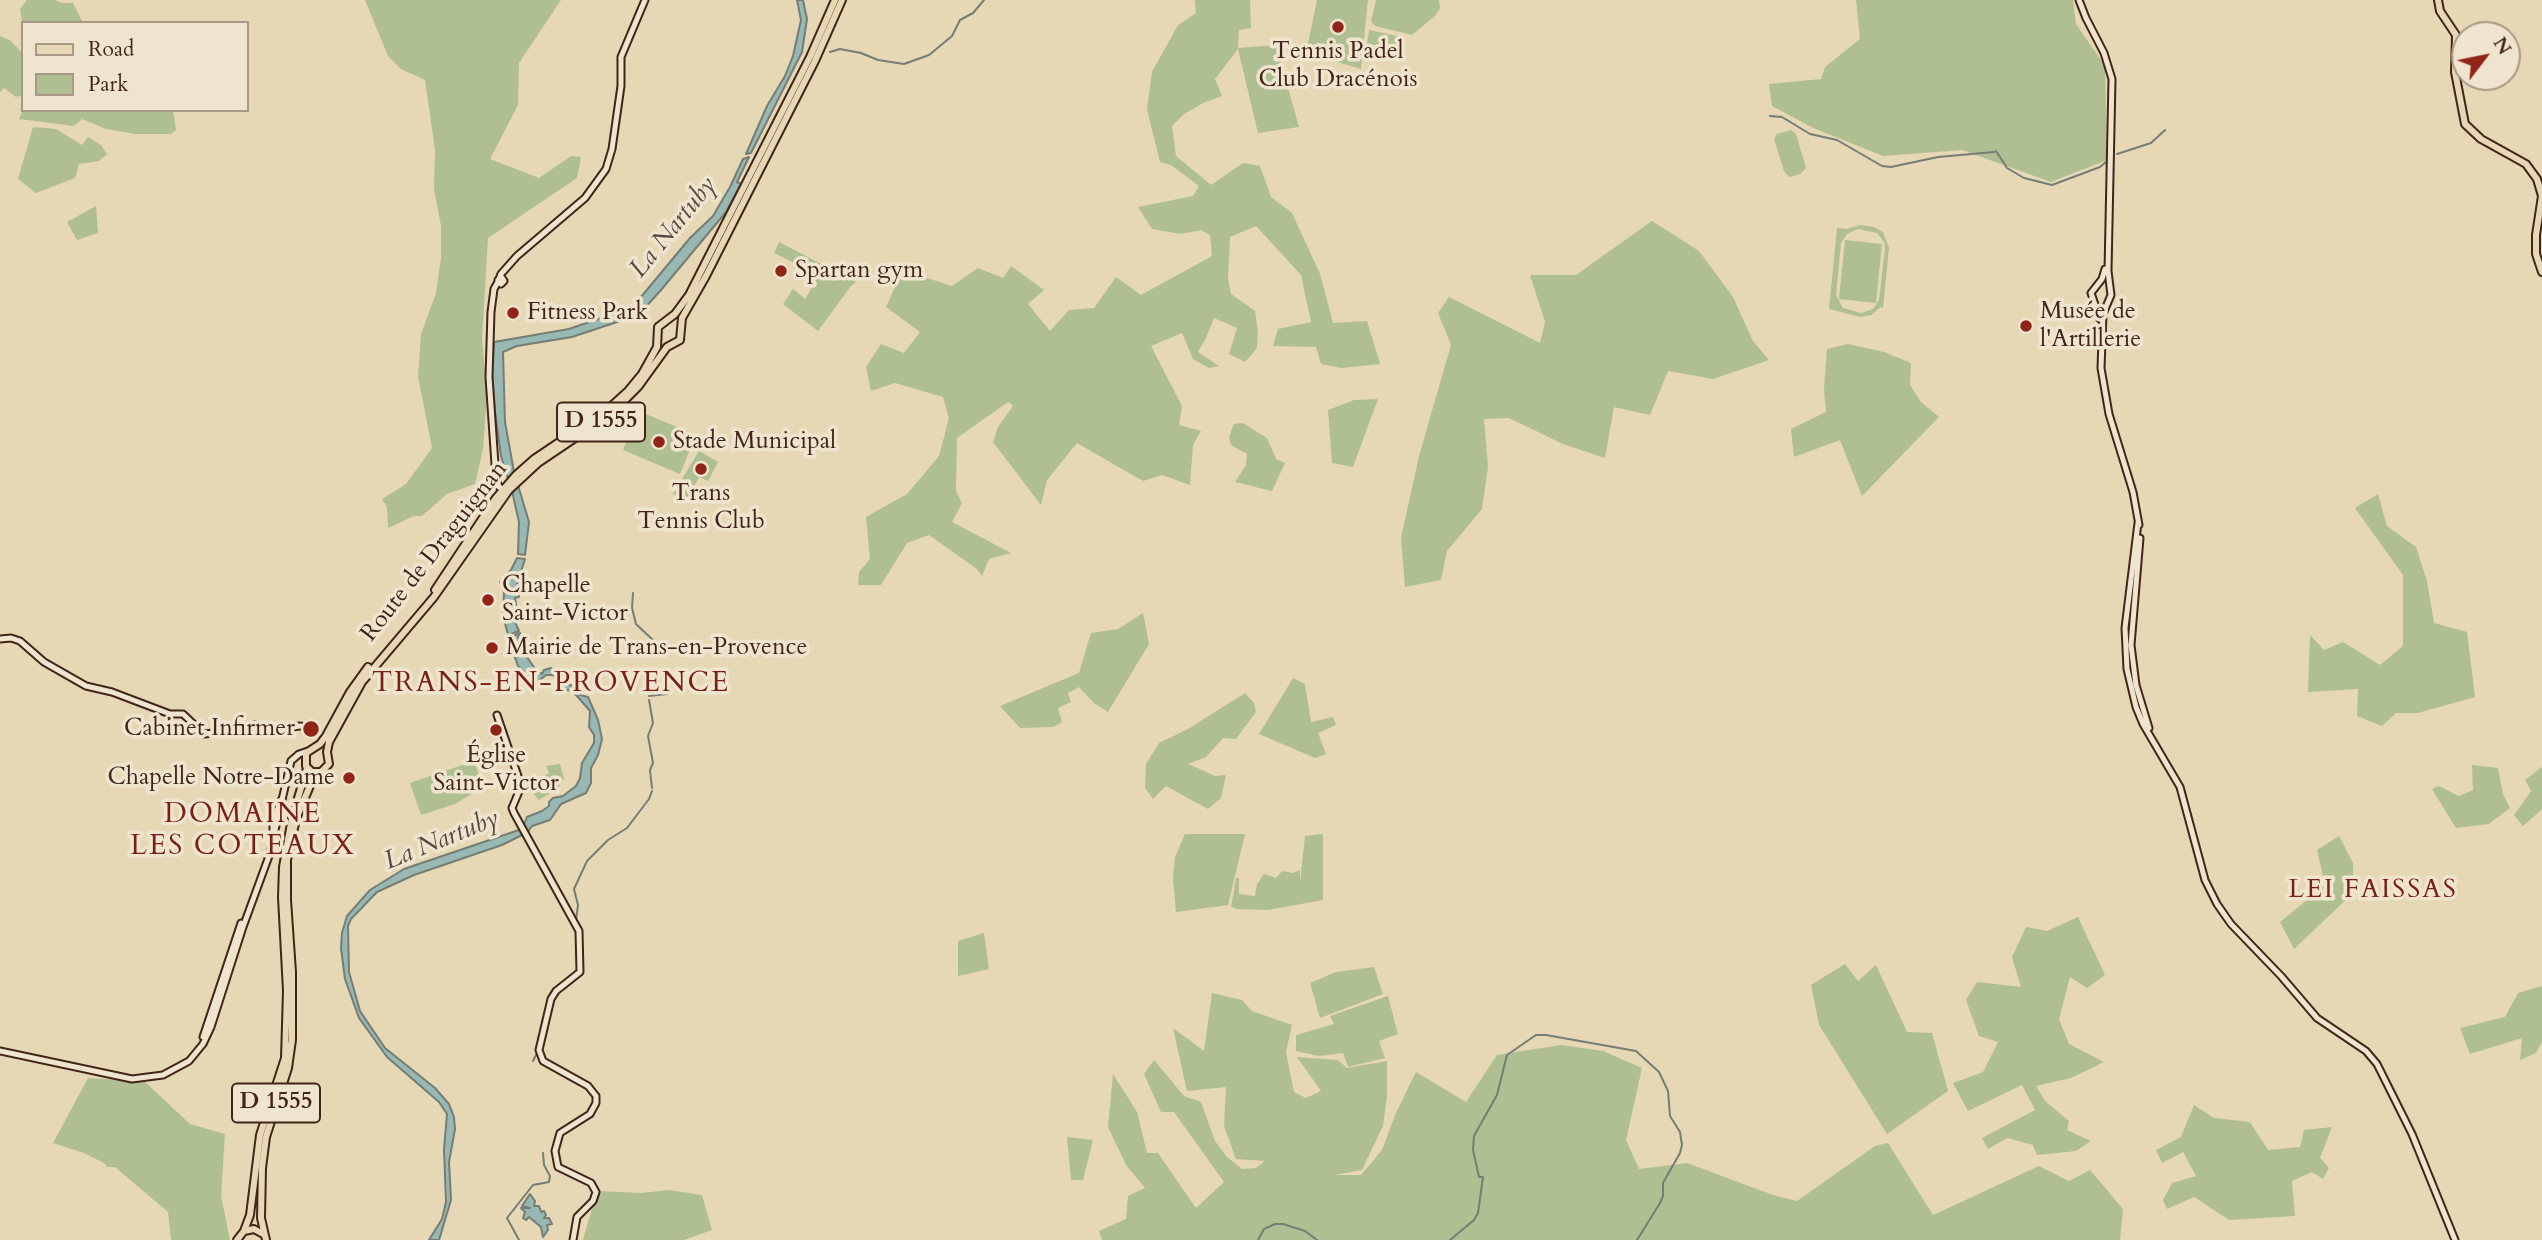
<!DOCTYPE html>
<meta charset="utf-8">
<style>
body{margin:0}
#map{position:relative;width:2542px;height:1240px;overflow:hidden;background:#e6d7b5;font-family:Cardo,serif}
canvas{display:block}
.legend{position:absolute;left:21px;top:21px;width:228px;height:91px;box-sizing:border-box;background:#efe5cf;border:2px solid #aa9886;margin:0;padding:9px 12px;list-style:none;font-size:21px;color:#422418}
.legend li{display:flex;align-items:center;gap:14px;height:35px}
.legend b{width:35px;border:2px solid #aa9886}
.north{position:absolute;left:2451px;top:21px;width:70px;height:70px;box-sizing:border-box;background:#efe5cf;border:2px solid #aa9886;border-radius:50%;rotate:58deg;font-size:19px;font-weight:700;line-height:28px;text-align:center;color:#422418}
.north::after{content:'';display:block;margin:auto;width:24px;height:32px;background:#8f2418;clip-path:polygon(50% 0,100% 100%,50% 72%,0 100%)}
</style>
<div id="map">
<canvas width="2542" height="1240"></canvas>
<ul class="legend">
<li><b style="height:9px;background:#e6d7b5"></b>Road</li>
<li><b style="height:19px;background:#b0bf91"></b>Park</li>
</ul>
<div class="north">N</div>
</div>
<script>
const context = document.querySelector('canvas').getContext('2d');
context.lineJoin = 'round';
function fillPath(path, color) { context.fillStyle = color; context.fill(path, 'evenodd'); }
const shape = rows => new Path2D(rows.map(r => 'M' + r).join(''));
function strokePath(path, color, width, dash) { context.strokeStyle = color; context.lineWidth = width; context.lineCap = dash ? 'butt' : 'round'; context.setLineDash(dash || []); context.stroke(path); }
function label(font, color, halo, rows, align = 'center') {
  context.font = font + ' Cardo,serif'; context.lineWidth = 7; context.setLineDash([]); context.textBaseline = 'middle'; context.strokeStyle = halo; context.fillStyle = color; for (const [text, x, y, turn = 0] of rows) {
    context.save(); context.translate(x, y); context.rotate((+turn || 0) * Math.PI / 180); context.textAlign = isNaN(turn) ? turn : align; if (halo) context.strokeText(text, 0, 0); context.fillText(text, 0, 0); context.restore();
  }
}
fillPath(shape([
 [27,0,55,0,62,3,73,3,83,23,23,23,23,27,20,9],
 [365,0,561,0,519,63,518,105,490,159,539,178,571,156,581,157,577,178,488,238,482,339,487,394,483,449,475,484,447,494,422,516,414,516,388,528,387,507,382,499,406,484,432,448,418,376,421,334,436,293,441,258,441,226,434,189,435,150,425,80,401,69,388,56],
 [1195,0,1250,0,1251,28,1239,30,1238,48,1276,45,1299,127,1258,133,1238,49,1215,79,1222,96,1203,103,1184,114,1172,126,1176,156,1211,185,1243,163,1260,166,1271,197,1292,213,1320,274,1333,323,1367,321,1380,364,1341,368,1321,364,1316,347,1273,346,1278,329,1311,322,1301,275,1256,226,1230,237,1228,278,1231,294,1255,311,1258,332,1257,348,1245,362,1229,354,1237,328,1214,318,1206,338,1198,352,1219,366,1209,368,1193,359,1182,333,1151,346,1182,406,1179,425,1201,431,1193,445,1190,485,1162,475,1143,481,1077,443,1047,480,1041,505,993,442,998,427,1013,406,1008,402,957,438,956,491,962,503,952,522,1011,553,989,559,982,576,977,569,929,535,907,543,881,585,858,585,859,572,870,559,866,517,907,494,939,456,949,418,943,397,895,383,871,391,866,367,881,344,904,353,920,332,886,307,904,267,924,277,952,286,978,268,1003,278,1011,266,1044,290,1028,304,1050,331,1069,310,1094,308,1116,277,1141,295,1212,256,1210,235,1201,230,1181,234,1152,229,1138,207,1193,196,1199,186,1171,165,1160,162,1147,110,1152,72,1178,25,1196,13],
 [1317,0,1368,0,1361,69,1306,53],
 [1376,0,1439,0,1440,8,1436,15,1412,35,1375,26,1371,21],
 [1856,0,2073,0,2076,24,2105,66,2107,160,2051,182,1962,150,1883,156,1811,127,1772,106,1769,84,1821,79,1825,67,1860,39],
 [1369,30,1402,37,1400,49,1367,44],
 [0,36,11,41,23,54,23,95,16,97,4,88,0,92],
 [23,110,173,110,176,130,171,134,135,134,106,129,82,119,74,126,19,119],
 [33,127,56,129,82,145,88,137,101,145,107,154,99,161,79,164,75,178,36,193,18,179],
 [1791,130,1796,134,1806,168,1800,174,1789,177,1784,171,1774,139,1777,134],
 [96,206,98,233,77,240,67,222],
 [1652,221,1699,251,1733,297,1753,341,1769,360,1713,379,1668,371,1650,415,1614,407,1605,458,1563,444,1509,418,1484,419,1488,467,1482,509,1447,551,1441,580,1405,587,1401,538,1419,456,1451,345,1438,313,1449,297,1540,343,1545,322,1530,275,1576,275],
 [1860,225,1874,227,1883,232,1889,248,1883,308,1881,307,1871,315,1860,317,1829,309,1837,228,1847,229],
 [1858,229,1877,233,1884,242,1885,249,1879,300,1873,309,1861,313,1843,308,1836,295,1841,243,1847,234],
 [1845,240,1882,244,1876,303,1839,299],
 [779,242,856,282,851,286,818,331,783,304,793,289,805,299,819,275,774,253],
 [1848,344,1884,352,1911,363,1910,385,1921,402,1939,417,1862,496,1840,440,1794,457,1791,429,1826,412,1824,389,1827,349],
 [1378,399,1353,467,1332,463,1328,410,1354,400],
 [639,411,696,435,680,474,623,450],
 [1243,423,1267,438,1276,459,1285,463,1272,491,1235,482,1246,465,1247,454,1231,445,1229,437,1234,424],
 [699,451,718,462,708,481,699,477,686,502,673,494],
 [2378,494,2387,526,2416,547,2427,581,2434,623,2467,632,2475,697,2418,713,2396,713,2382,726,2357,716,2358,689,2308,692,2310,635,2324,650,2343,642,2380,665,2403,646,2403,575,2355,508],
 [1143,613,1149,644,1108,712,1094,703,1079,687,1068,693,1071,702,1058,708,1062,722,1053,727,1020,728,1000,706,1079,673,1091,633,1118,629],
 [1293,678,1305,684,1311,722,1333,717,1336,725,1318,733,1326,754,1315,758,1259,734],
 [1245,693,1254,703,1256,712,1236,739,1223,738,1206,757,1188,764,1215,776,1226,775,1221,798,1208,809,1166,786,1153,799,1145,788,1146,764,1159,743,1188,729],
 [474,761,483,787,455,804,421,815,410,783],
 [560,764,564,778,558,788,539,800,532,792,535,782,549,773,546,766],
 [2472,765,2498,768,2503,794,2510,808,2489,824,2456,828,2432,789,2439,786,2459,796,2473,790],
 [2542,767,2542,809,2523,826,2514,815,2531,791,2525,780],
 [1185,834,1245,834,1228,905,1176,912,1173,878,1175,857],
 [1323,834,1323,900,1268,910,1237,909,1231,907,1236,878,1239,878,1239,894,1255,896,1257,884,1264,874,1276,878,1282,871,1293,873,1300,870,1300,883,1305,836],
 [2339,836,2353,863,2353,893,2294,949,2280,922,2325,885,2317,850],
 [2078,917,2105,975,2087,988,2070,977,2059,1019,2069,1044,2104,1062,2071,1078,2036,1086,2045,1101,2069,1121,2067,1130,2091,1141,2076,1151,2037,1155,2033,1145,2007,1138,1988,1149,1982,1138,2035,1110,2022,1085,1968,1111,1953,1083,1983,1072,1998,1042,1979,1036,1966,1000,1977,982,2021,987,2012,957,2026,927,2047,931],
 [984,933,989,969,958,976,958,941],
 [1845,964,1858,981,1876,965,1907,1032,1932,1033,1948,1091,1887,1134,1819,1025,1811,985],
 [1374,967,1383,994,1320,1018,1310,983,1336,972],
 [2542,986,2542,1042,2536,1053,2520,1060,2522,1038,2470,1054,2460,1028,2505,1017,2518,993],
 [1212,993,1242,1000,1252,1011,1292,1025,1286,1052,1294,1092,1306,1098,1321,1091,1297,1057,1338,1060,1347,1068,1387,1061,1387,1096,1383,1126,1362,1170,1334,1175,1361,1175,1382,1150,1396,1113,1416,1072,1466,1102,1497,1055,1561,1045,1603,1051,1642,1068,1626,1140,1639,1169,1687,1163,1773,1195,1797,1201,1875,1146,1888,1143,1933,1215,2039,1166,2069,1181,2090,1170,2123,1209,2120,1240,1102,1240,1099,1231,1126,1219,1128,1196,1145,1188,1126,1165,1108,1127,1113,1074,1137,1112,1147,1153,1158,1153,1196,1208,1224,1182,1174,1112,1161,1112,1144,1074,1154,1060,1184,1096,1201,1102,1215,1141,1227,1157,1242,1169,1256,1168,1265,1161,1236,1159,1224,1126,1226,1087,1187,1091,1173,1028,1204,1051],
 [1388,996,1398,1034,1379,1041,1385,1058,1348,1067,1343,1053,1319,1056,1296,1051,1296,1035,1334,1024,1330,1016],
 [88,1078,144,1081,190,1124,225,1134,221,1196,230,1240,171,1240,168,1212,115,1167,107,1167,104,1163,84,1153,53,1143],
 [2194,1105,2214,1118,2250,1122,2268,1150,2300,1147,2304,1130,2332,1127,2320,1158,2329,1168,2323,1179,2312,1172,2292,1181,2295,1216,2229,1220,2194,1197,2167,1209,2163,1200,2172,1183,2196,1176,2183,1152,2162,1163,2156,1150,2181,1137],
 [1067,1137,1093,1140,1083,1180,1071,1180],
 [669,1190,702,1195,712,1230,684,1240,583,1240,597,1191,641,1193]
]), '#b0bf91');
const water = shape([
 [797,0,803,0,807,19,802,52,751,153,746,154,767,106,785,76,793,56,801,20,797,0],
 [749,157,737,182,741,184,726,212,661,290,643,310,641,310,636,303,690,238,713,216,730,187,743,159,749,157],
 [630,308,634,314,632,317,572,337,517,346,503,352,505,422,514,472,508,479,501,456,495,412,492,372,494,342,569,329,630,308],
 [518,485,529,522,525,555,518,554,519,522,512,491,518,485],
 [517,558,525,559,516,588,519,589,519,597,515,598,519,621,515,622,519,631,508,635,503,615,504,592,500,582,511,570,517,558],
 [520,633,518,637,522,650,536,670,528,681,524,672,518,666,508,638,520,633],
 [551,668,568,678,568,684,579,689,580,695,588,697,598,720,602,739,598,755,591,768,591,783,586,793,561,804,550,820,532,826,527,833,523,827,527,817,542,811,549,806,549,802,553,798,563,796,576,786,580,778,582,763,594,743,594,735,589,727,590,711,577,696,571,691,556,687,557,680,553,675,546,675,534,685,530,681,539,672,542,674,544,670,551,668],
 [522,829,524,834,502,845,414,875,377,892,351,919,348,926,349,972,360,1011,385,1048,435,1088,449,1104,454,1117,455,1129,449,1162,451,1200,439,1240,429,1240,442,1219,446,1202,444,1149,447,1114,439,1102,387,1057,359,1018,345,979,341,948,342,933,347,916,370,890,404,869,522,829],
 [530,1194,535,1201,534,1206,539,1206,541,1212,544,1211,546,1215,544,1218,549,1218,552,1224,547,1225,548,1230,543,1237,541,1227,529,1217,526,1220,523,1218,525,1212,521,1208,530,1208,522,1206,530,1194]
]);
fillPath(water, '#97b8b3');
strokePath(water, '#757d75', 2);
strokePath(shape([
 [830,52,840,49,861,53,878,60,904,64,929,55,952,36,960,20,973,13,984,0],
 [1770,116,1782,117,1810,134,1837,140,1882,166,1891,167,1938,157,1994,152],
 [1996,151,2007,168,2024,178,2052,185,2100,167,2106,162],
 [2117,154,2151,143,2165,130],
 [633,593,632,608,636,624,655,642],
 [649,696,667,694],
 [649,700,653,723,648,736,653,763,650,770,652,788],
 [576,920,578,905,574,889,587,861,608,840,627,828,649,799,652,791],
 [576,930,577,942],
 [540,1032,549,997],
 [537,1048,539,1035],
 [533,1061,537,1053],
 [519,1240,507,1218,533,1185,549,1182,550,1176,544,1165,543,1153],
 [1258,1240,1264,1229,1275,1224,1283,1224,1305,1231,1317,1240],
 [1450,1240,1474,1220,1478,1213,1483,1177,1479,1177,1473,1150,1474,1136,1497,1095,1507,1055,1536,1035,1546,1035,1636,1051,1659,1072,1668,1091,1670,1116,1680,1132,1682,1145,1680,1153,1663,1183,1663,1196,1660,1203,1637,1240]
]), '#757d75', 2);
strokePath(shape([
 [624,315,639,306,645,300]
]), '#97b8b3', 7);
const secondary = shape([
 [2079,0,2086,18,2104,53,2112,79,2108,271,2111,295,2103,314,2101,368,2109,414,2133,492,2139,525],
 [502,278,504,281,501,284,498,280,502,278],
 [499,279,501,274,517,256,585,198,606,169,612,149,621,86,621,57,645,0],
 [499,280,494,289,491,312,489,377,496,479,499,487,506,490],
 [2100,319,2091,293,2102,279,2105,269],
 [2138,523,2125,628,2127,669,2136,707,2143,724,2180,787,2205,880,2217,904,2231,924,2281,976,2317,1018,2366,1051,2377,1064,2412,1134,2455,1240],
 [2140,538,2131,645,2136,685,2149,728],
 [0,639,11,638,20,641,44,662,86,686,112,692,170,714,183,714,204,734,234,731,254,725,278,728,301,726],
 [497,715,520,782,520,789,512,808,514,813,579,931,580,972,556,991,551,999,539,1050,543,1061,588,1086,596,1096,596,1103,590,1114,560,1133,555,1151,558,1167,591,1183,596,1192,593,1201,577,1217,573,1240],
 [273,834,273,821,281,800],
 [203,1037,241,923],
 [0,1051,132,1079,163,1075,189,1061,203,1044,211,1027,243,927,269,856,291,761,299,754,308,751]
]);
const primary = shape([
 [2438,0,2440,11,2456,35,2455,72,2465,124,2481,139,2526,164,2537,179,2542,196],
 [2542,196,2536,235,2536,254,2542,272],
 [435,590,496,498,516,475,534,459,607,410,628,391,642,374,657,347,658,327,675,314,689,295,810,57,835,0],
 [319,772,312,772,306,766,306,753,320,744,326,736,350,692,368,667],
 [244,1231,254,1229,263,1234],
 [237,1240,244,1231,250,1215,260,1135,285,1058,287,991,282,897,283,867,292,818,307,768],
 [266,1240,261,1218,262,1168,266,1137,288,1068,292,1040,292,972,287,900,287,860,296,819,312,781,329,764,327,752,329,742,362,682,434,597,509,490,538,463,612,413,638,387,667,347,680,340,682,318,706,276,815,61,842,0]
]);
strokePath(secondary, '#422418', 9);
strokePath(primary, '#422418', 10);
strokePath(secondary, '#efe5cf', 5);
strokePath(primary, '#e6d7b5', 6);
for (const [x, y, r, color] of [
 [1338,27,7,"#8f2418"],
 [781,271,7,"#8f2418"],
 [513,313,7,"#8f2418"],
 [2026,326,7,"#8f2418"],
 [659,442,7,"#8f2418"],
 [701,469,7,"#8f2418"],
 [488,600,7,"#8f2418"],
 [492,648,7,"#8f2418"],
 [311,729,9,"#8f2418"],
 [496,730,7,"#8f2418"],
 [349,778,7,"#8f2418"]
]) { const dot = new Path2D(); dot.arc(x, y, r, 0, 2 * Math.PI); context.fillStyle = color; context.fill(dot); strokePath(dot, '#efe5cf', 2.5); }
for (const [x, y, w] of [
 [601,422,88],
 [276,1103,88]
]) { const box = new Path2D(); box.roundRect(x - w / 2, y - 19.5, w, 39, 5); context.fillStyle = '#efe5cf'; context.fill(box); strokePath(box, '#422418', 2); }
label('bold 23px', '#422418', null, [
 ["D 1555",601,422],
 ["D 1555",276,1103]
]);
label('24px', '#422418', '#efe5cf', [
 ["Tennis Padel",1338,52,"center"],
 ["Club Dracénois",1338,80,"center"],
 ["Spartan gym",795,271],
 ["Musée de",2040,312],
 ["l'Artillerie",2040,340],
 ["Fitness Park",527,313],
 ["Stade Municipal",673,442],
 ["Trans",701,494,"center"],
 ["Tennis Club",701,522,"center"],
 ["Chapelle",502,586],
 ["Saint-Victor",502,614],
 ["Mairie de Trans-en-Provence",506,648],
 ["Cabinet Infirmer",295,729,"right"],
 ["Église",496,756,"center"],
 ["Saint-Victor",496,784,"center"],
 ["Chapelle Notre-Dame",335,778,"right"]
], 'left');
label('24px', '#422418', '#efe5cf', [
 ["Route de Draguignan",435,552,-52]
]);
label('italic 26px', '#57493f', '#efe5cf', [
 ["La Nartuby",674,228,-51],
 ["La Nartuby",442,841,-22]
]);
context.letterSpacing = '2px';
label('26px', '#7a1f14', '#efe5cf', [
 ["LEI FAISSAS",2373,891]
]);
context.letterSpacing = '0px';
context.letterSpacing = '2px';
label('28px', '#7a1f14', '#efe5cf', [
 ["TRANS-EN-PROVENCE",551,685],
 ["DOMAINE",243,816],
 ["LES COTEAUX",243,848]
]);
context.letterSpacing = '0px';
</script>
